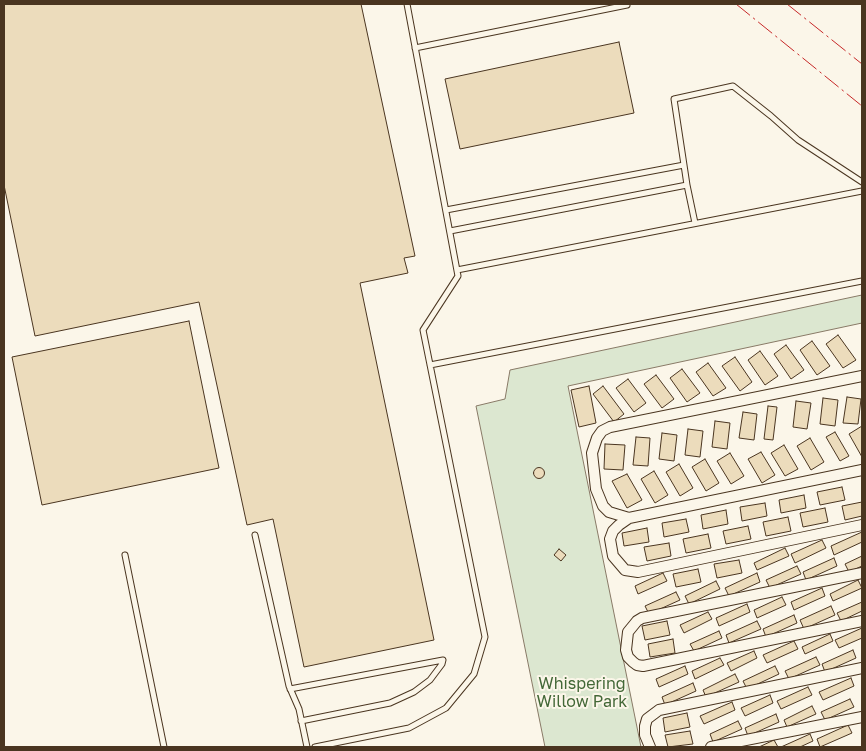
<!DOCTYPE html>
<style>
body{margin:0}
#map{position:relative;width:866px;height:751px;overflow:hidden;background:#fbf6e9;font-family:"Golos Text",sans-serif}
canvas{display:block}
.frame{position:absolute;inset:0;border:5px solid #4a3520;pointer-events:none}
</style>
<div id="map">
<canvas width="866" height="751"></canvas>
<div class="frame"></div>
</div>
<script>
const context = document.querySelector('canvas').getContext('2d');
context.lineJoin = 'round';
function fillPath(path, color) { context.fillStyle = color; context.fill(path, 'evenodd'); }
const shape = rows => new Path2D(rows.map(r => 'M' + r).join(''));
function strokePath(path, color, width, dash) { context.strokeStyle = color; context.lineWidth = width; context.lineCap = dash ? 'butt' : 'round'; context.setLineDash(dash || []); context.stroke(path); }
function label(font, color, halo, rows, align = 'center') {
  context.font = font + ' "Golos Text",sans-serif'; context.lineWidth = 4; context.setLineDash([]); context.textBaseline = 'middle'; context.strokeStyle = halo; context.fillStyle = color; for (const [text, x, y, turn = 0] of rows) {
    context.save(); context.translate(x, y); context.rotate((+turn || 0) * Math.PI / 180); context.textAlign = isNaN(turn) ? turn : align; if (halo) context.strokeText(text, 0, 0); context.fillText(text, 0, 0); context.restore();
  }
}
const green = shape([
 [862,295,862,323,568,386,641,747,545,747,476,406,505,399,510,370,862,295]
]);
fillPath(green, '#dce7d0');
strokePath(green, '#887966', 1);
const building = shape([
 [4,4,361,4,415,256,404,258,408,273,360,283,434,640,304,667,273,519,247,525,199,302,35,336,4,185,4,4],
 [619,42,634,113,460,149,445,79,619,42],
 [189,321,219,468,42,505,12,357,189,321],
 [838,335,856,360,843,368,826,344,838,335],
 [812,341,830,366,817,375,800,350,812,341],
 [786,345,804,370,791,379,774,354,786,345],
 [760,351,778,376,765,385,748,360,760,351],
 [735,357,752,382,740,391,722,366,735,357],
 [708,363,726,388,713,396,696,372,708,363],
 [682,369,700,393,687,402,670,378,682,369],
 [656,375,674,399,662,408,644,384,656,375],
 [628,379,646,403,634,412,616,388,628,379],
 [589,386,596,423,579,427,571,390,589,386],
 [603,386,624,414,614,422,593,394,603,386],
 [847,397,861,399,858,424,843,423,847,397],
 [823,398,838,400,835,426,820,424,823,398],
 [796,401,811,403,807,429,793,427,796,401],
 [768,406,777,407,773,440,764,439,768,406],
 [743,412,757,414,754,440,739,438,743,412],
 [715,421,730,423,727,449,712,447,715,421],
 [862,426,862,457,849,434,862,426],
 [688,429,703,431,700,457,685,455,688,429],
 [835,432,849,456,840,461,826,437,835,432],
 [662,433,677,435,674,461,659,459,662,433],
 [636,437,650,438,648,466,633,465,636,437],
 [810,438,824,462,811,470,797,446,810,438],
 [605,444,625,445,623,470,604,469,605,444],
 [784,445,798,469,785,476,771,453,784,445],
 [761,452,775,475,762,483,748,459,761,452],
 [730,453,744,476,731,484,717,461,730,453],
 [705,459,719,483,706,491,692,467,705,459],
 [679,464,693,488,680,496,666,472,679,464],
 '533.5 473a5.5 5.5 0 1 1 11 0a5.5 5.5 0 1 1-11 0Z',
 [654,471,668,495,655,503,641,479,654,471],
 [627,474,642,500,627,508,612,481,627,474],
 [842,487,845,500,820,505,817,492,842,487],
 [804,495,806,508,781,513,779,500,804,495],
 [862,502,862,516,845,520,842,506,862,502],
 [765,503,767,516,742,521,740,507,765,503],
 [825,508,828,522,803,527,800,513,825,508],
 [726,510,728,524,703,529,701,515,726,510],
 [788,517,791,531,766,536,763,522,788,517],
 [686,519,689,532,664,537,662,523,686,519],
 [748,526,751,539,726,544,723,531,748,526],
 [647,528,649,542,624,546,622,533,647,528],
 [862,532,862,542,834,555,831,546,862,532],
 [708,534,711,548,686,553,683,539,708,534],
 [822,540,826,548,795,563,791,554,822,540],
 [669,543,671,556,647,561,644,547,669,543],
 [785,548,789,556,757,570,754,563,785,548],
 [559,549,566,555,561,561,554,555,559,549],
 [862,556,862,566,849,572,845,564,862,556],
 [834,558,837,566,806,580,803,572,834,558],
 [739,560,742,573,717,578,714,564,739,560],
 [797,566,801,574,770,588,766,580,797,566],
 [698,569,701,582,676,587,673,574,698,569],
 [663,573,667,581,638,594,635,586,663,573],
 [757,573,760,582,729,596,725,588,757,573],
 [858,580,862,588,833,601,830,594,858,580],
 [716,581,720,589,689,604,685,596,716,581],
 [822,588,825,596,794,610,791,602,822,588],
 [676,592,680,600,649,614,645,606,676,592],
 [782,597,786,605,757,618,754,610,782,597],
 [862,602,862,611,841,621,837,613,862,602],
 [747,604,750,612,719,626,716,618,747,604],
 [831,606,835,615,804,629,800,620,831,606],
 [708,612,712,619,684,633,680,625,708,612],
 [794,615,797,623,766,637,763,629,794,615],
 [667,621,670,635,645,640,642,626,667,621],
 [757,621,761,629,729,643,726,635,757,621],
 [862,628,862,638,839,648,835,640,862,628],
 [719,631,722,638,694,651,690,644,719,631],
 [830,634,833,641,805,654,802,647,830,634],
 [673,639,675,653,650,657,648,644,673,639],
 [794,641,798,649,767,663,763,655,794,641],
 [853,650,856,658,825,672,822,664,853,650],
 [754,651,757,658,731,671,727,663,754,651],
 [816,657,820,665,789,679,785,671,816,657],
 [720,658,724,665,695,679,692,671,720,658],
 [685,666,688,674,659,687,656,679,685,666],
 [775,666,779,674,747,689,743,681,775,666],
 [735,674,739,682,706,697,703,690,735,674],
 [851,678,854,686,823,700,819,692,851,678],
 [693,683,696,691,665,705,662,697,693,683],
 [808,687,812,695,781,709,777,701,808,687],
 [770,695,773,703,745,716,741,708,770,695],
 [850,699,854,707,825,720,821,712,850,699],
 [732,702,735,710,704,724,700,716,732,702],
 [812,706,816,714,787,727,784,720,812,706],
 [687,713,690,727,665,732,663,718,687,713],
 [776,714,779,722,748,736,745,728,776,714],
 [738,721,742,729,713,742,710,734,738,721],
 [848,725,852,733,820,747,817,739,848,725],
 [690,731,693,744,668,747,665,735,690,731],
 [810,734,813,741,800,747,781,747,810,734],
 [774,740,778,747,759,747,774,740]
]);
fillPath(building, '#ecdcbc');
strokePath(building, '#4a3520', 1);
const lane = shape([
 [415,48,627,5,625,4],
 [684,165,674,99,733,86,771,116,798,140,862,182],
 [687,185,695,223],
 [446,210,684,165,687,185,450,231],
 [457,270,862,191],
 [430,365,862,281],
 [255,535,289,686,299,709,307,747],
 [125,555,164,747],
 [290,689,443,660,442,664,430,680,414,692,390,703,301,721],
 [315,747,409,728,446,708,474,674,485,637,423,330,458,276,407,4]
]);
const street = shape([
 [862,376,610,427,602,431,597,438,592,453,596,489,603,506,609,512,629,518,619,525,613,531,610,539,613,556,625,570,638,572,862,525],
 [629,518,862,470],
 [862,573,642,618,637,621,628,632,626,650,628,657,633,662,637,665,643,666,862,621],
 [650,747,645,735,645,726,647,719,659,710,862,668],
 [711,747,862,717]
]);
strokePath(lane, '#4a3520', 7);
strokePath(street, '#4a3520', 12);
strokePath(lane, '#fbf6e9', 5);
strokePath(street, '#fbf6e9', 10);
strokePath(shape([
 [736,4,862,106],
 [787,4,862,64]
]), '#c62828', 1, [18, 4, 2.5, 4]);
label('16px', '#436837', '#fbf6e9', [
 ["Whispering",582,684],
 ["Willow Park",582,702]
]);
</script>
